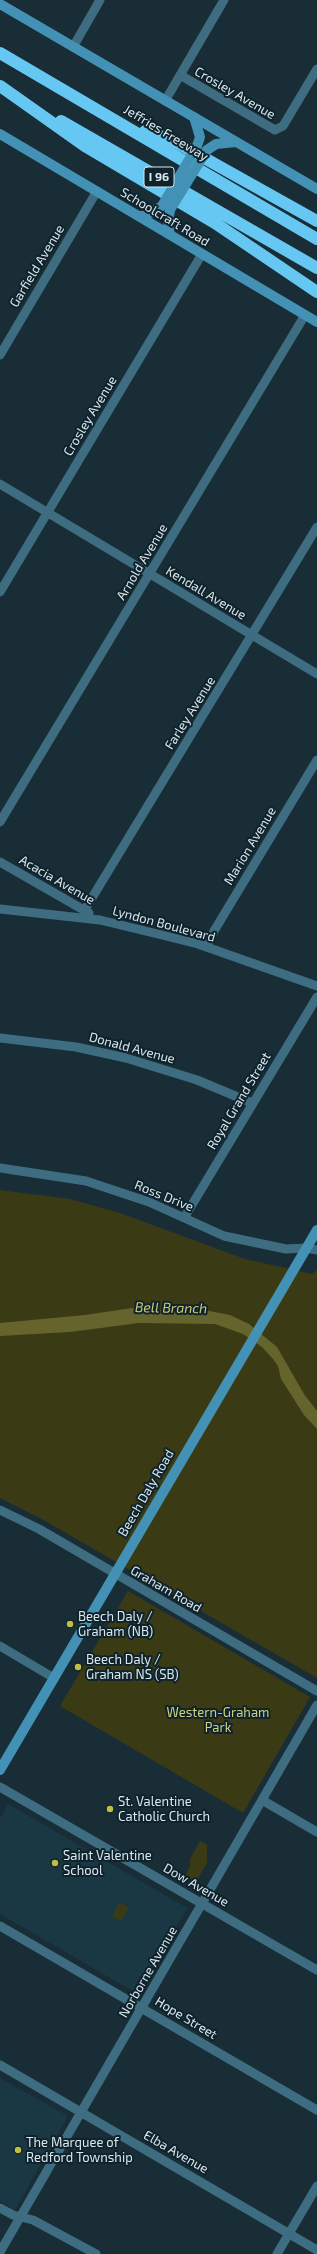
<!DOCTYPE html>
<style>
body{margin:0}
canvas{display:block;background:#182d36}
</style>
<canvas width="317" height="2254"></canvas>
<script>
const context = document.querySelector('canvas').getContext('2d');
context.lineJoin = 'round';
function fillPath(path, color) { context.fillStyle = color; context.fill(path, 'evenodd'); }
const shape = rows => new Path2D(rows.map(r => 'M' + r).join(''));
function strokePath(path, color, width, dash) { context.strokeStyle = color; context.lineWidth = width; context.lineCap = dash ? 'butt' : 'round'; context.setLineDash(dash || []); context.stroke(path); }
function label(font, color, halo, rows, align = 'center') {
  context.font = font + ' "Exo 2",sans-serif'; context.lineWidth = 4; context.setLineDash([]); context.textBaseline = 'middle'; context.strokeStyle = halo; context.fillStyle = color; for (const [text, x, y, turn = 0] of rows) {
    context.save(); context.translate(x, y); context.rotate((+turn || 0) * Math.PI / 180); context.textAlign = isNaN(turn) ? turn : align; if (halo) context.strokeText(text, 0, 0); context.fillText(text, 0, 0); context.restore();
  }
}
fillPath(shape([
 [8,1804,187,1908,138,1994,0,1914,0,1818],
 [0,2078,68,2116,15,2210,0,2201]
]), '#1a3744');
fillPath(shape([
 [0,1190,70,1199,120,1213,245,1259,312,1274,317,1270,317,1678,40,1518,0,1498],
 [128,1591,310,1697,243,1813,60,1706],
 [200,1841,207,1845,207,1863,196,1882,185,1876,190,1867,190,1859],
 [120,1902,129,1908,121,1921,112,1916]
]), '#3a3a15');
fillPath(shape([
 [132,1308,192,1312,204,1310,230,1315,249,1324,277,1347,304,1394,317,1411,317,1429,304,1415,281,1379,278,1366,273,1359,262,1347,243,1334,215,1324,139,1323,70,1332,0,1336,0,1323,85,1315]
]), '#66642d');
strokePath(shape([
 [73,47,100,0],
 [180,75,275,130,283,126,317,69],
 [165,101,224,0],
 [0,355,97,191],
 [0,484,317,674],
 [0,592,202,254],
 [0,822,305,315],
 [0,862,89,913],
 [0,909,100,920,162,935,198,944,317,986],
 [84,911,317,527],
 [207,947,214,931,317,760],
 [0,1038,76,1047,126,1058,197,1080,252,1103],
 [0,1168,86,1181,149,1202,224,1236,286,1249,306,1248,317,1250],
 [184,1218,317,997],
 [0,1510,39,1529,317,1691],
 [0,1646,54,1678],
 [0,1787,317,1970],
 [262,1800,317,1832],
 [0,1926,317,2110],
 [0,2065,317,2250],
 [0,2208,13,2215,33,2220,96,2254],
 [0,2252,317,1705],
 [277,2254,317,2186]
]), '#3e6d82', 9);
strokePath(shape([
 [0,4,317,189],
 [194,117,200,137,197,146],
 [0,134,317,322],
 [207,150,216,144,236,142],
 [139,216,145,216,162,206],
 [170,235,168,222,170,210],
 [0,1770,317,1230]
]), '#4392b5', 10);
strokePath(shape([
 [0,53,317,239],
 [0,86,85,146,215,223,317,292],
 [61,121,317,268],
 [145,131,172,140,317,221]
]), '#66c7f2', 12);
strokePath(shape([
 [162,206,197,146],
 [170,210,207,150]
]), '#4392b5', 10);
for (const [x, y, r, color] of [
 [70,1624,4,"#c1be40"],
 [78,1667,4,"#c1be40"],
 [110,1809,4,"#c1be40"],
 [55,1863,4,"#c1be40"],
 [18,2150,4,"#c1be40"]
]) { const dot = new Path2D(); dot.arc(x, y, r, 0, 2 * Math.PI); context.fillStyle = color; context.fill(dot); strokePath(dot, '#0e232c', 1.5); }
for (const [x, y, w] of [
 [159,177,30]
]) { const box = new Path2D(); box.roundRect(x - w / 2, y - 10, w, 20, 3); context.fillStyle = '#0e232c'; context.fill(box); strokePath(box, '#dbe7ee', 1); }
label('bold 12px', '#dbe7ee', null, [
 ["I 96",159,177]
]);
label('13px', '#dbe7ee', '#0e232c', [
 ["Crosley Avenue",235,93,30],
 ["Jeffries Freeway",166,133,31],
 ["Schoolcraft Road",165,217,31],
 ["Garfield Avenue",37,266,-59],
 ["Crosley Avenue",90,416,-59],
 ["Arnold Avenue",142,562,-59],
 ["Kendall Avenue",206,593,31],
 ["Farley Avenue",190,713,-58],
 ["Marion Avenue",250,846,-59],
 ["Acacia Avenue",57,880,30],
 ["Lyndon Boulevard",164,924,15],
 ["Donald Avenue",132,1048,15],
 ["Royal Grand Street",239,1101,-59],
 ["Ross Drive",164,1196,22],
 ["Beech Daly Road",146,1493,-60],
 ["Graham Road",166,1589,30],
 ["Dow Avenue",196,1885,30],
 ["Norborne Avenue",148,1972,-60],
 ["Hope Street",186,2018,31],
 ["Elba Avenue",176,2152,30]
]);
label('13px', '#dbe7ee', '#0e232c', [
 ["Beech Daly /",78,1617],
 ["Graham (NB)",78,1632],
 ["Beech Daly /",86,1660],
 ["Graham NS (SB)",86,1675],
 ["St. Valentine",118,1802],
 ["Catholic Church",118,1817],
 ["Saint Valentine",63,1856],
 ["School",63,1871],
 ["The Marquee of",26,2143],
 ["Redford Township",26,2158]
], 'left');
label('13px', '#d2d17d', '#0e232c', [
 ["Western-Graham",218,1713],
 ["Park",218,1728]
]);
label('italic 14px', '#cbc975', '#0e232c', [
 ["Bell Branch",171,1308,1]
]);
</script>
